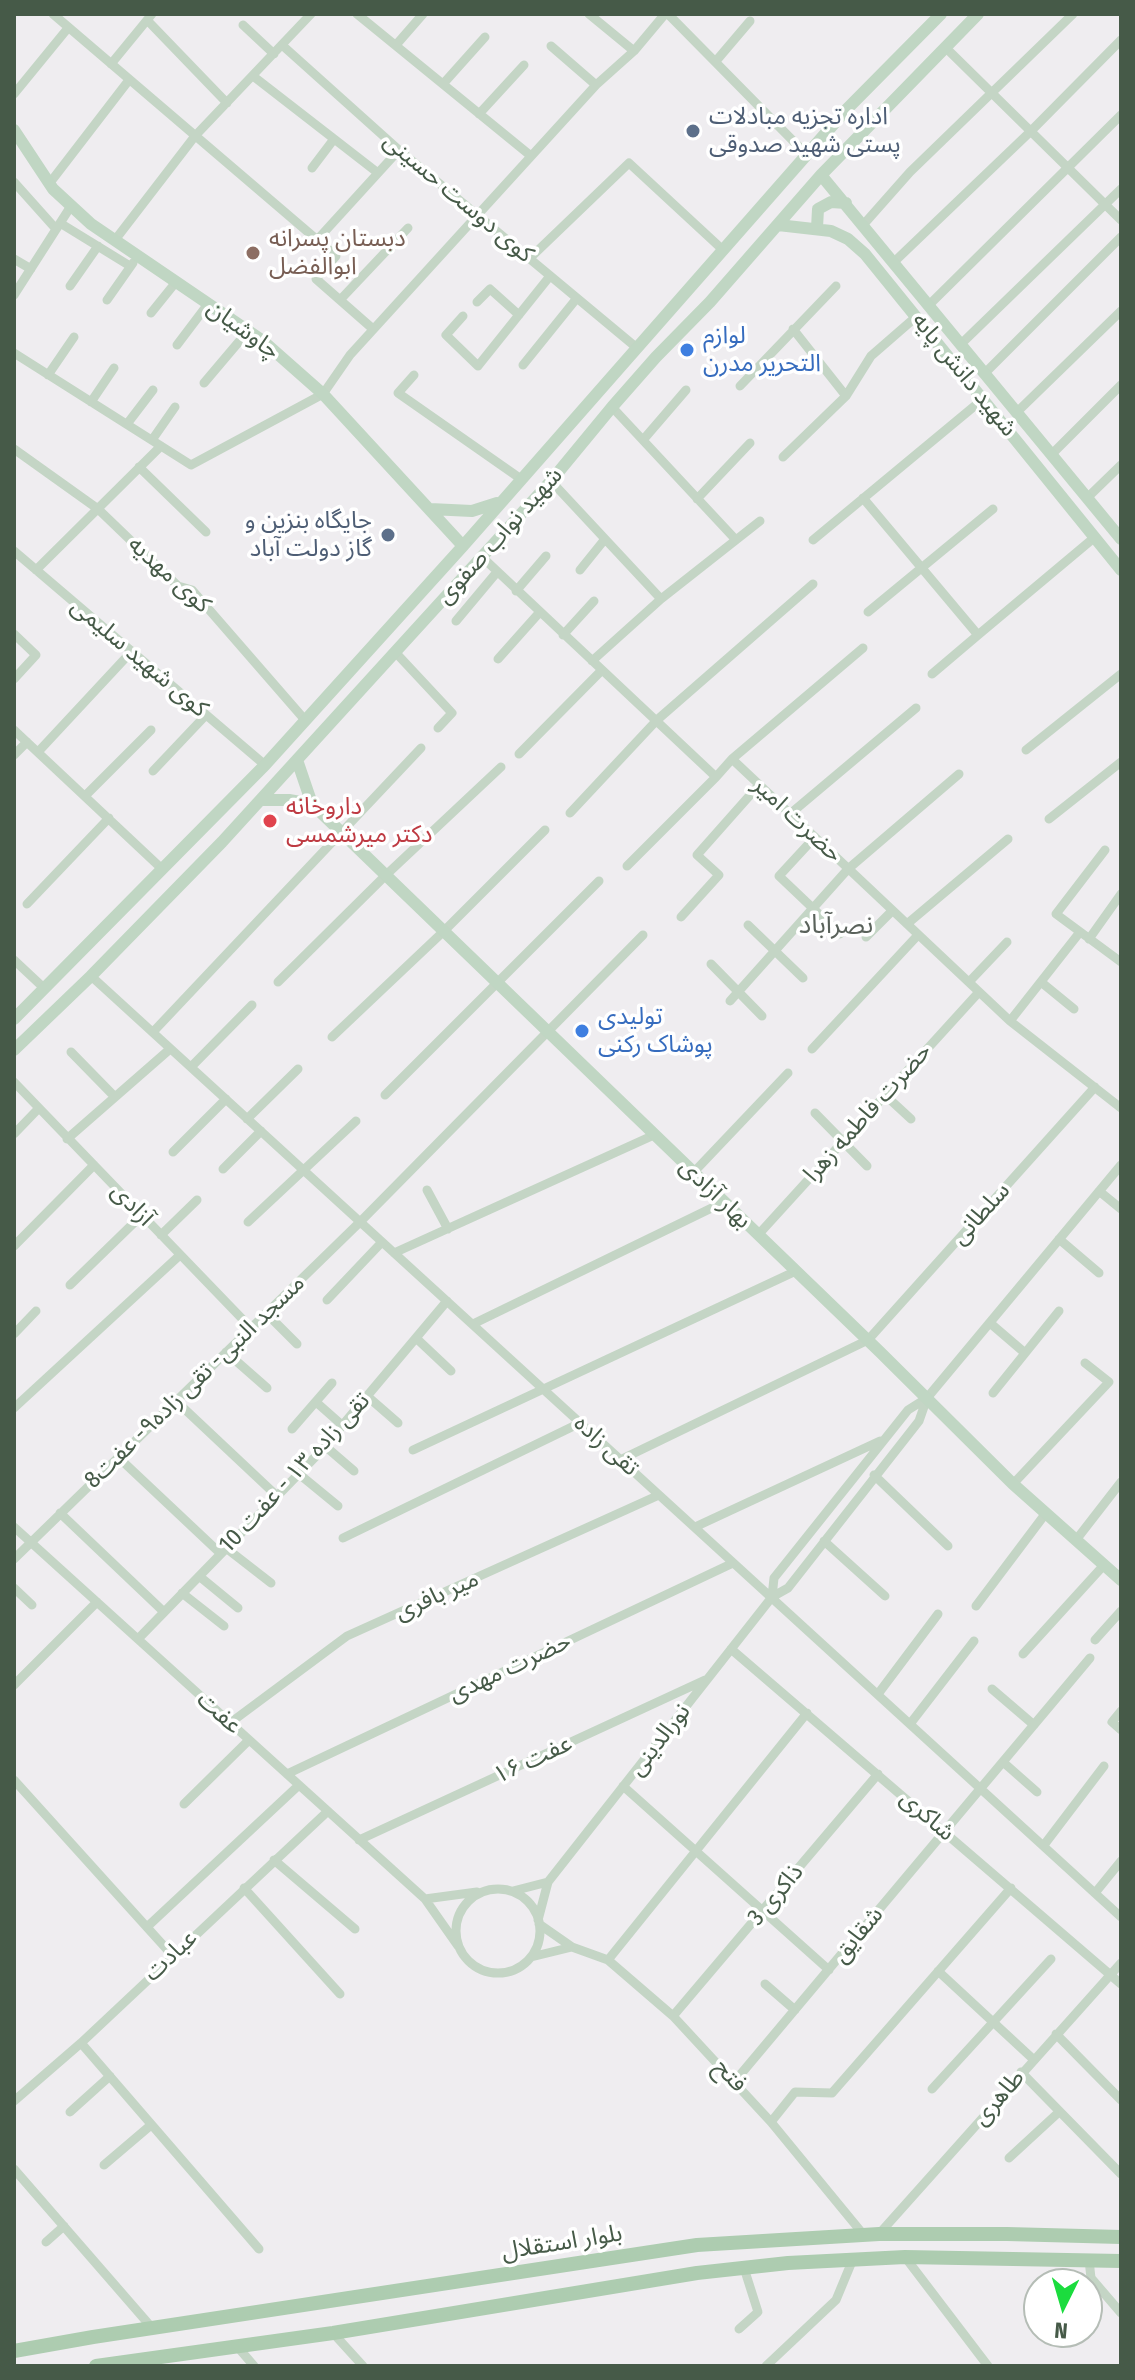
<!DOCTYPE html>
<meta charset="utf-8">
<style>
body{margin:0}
#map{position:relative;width:1135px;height:2380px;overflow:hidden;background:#efedf0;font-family:"Fira Sans Condensed",sans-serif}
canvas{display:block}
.frame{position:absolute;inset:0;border:16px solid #465a48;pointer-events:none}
.north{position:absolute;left:1023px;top:2268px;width:80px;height:80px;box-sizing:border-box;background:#fff;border:2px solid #b5bdb6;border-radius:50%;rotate:185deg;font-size:22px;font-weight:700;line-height:32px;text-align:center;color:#465a48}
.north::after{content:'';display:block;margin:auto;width:28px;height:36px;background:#1bdc3e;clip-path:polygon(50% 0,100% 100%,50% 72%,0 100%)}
</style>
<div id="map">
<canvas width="1135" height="2380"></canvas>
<div class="frame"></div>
<div class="north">N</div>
</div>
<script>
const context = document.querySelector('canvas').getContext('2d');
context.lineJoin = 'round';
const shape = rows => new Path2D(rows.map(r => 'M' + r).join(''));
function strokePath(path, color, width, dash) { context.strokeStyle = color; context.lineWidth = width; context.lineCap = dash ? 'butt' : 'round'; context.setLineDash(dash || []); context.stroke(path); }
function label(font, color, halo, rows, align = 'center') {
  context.font = font + ' "Fira Sans Condensed","Noto Sans Arabic",sans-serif'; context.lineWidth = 7; context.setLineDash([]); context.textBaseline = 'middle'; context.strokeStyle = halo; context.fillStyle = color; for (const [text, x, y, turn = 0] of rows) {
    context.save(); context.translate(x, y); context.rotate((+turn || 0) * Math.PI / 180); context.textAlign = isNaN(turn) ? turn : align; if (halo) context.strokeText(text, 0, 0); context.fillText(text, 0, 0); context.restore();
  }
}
strokePath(shape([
 [53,14,336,256,316,279,373,329],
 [357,14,531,156],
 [589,14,634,51],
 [668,14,807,155],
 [147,20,227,103],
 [243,25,274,54],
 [282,45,399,150,637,348],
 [396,45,423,14],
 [551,46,596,85],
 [946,48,1121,220],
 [716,61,750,21],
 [111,64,152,14],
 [253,76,378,173],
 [443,84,485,37],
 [14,94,68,28],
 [479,114,524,65],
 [312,168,334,139],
 [14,182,56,229],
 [49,184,129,80],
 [60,223,130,266],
 [864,224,910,172,1073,14],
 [115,240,195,136,311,14],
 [317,240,399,150],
 [14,259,31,269],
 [529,259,629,163,723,250],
 [894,262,1031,131,1121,40],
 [70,286,98,246],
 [14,295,71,206],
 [107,300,133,263],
 [340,300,408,228],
 [477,302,490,289,519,315],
 [929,305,1121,115],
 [151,313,176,282],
 [463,316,446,335,478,366,550,276],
 [793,329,846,396],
 [961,344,1121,189],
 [177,345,208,304],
 [14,353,191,465,323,394,350,355,596,85,634,51,665,14],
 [523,365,577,298],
 [985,373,1121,237],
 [48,375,74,337],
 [414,375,398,393,521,479],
 [204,383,248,331],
 [740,386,836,286],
 [91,402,114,368],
 [612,407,736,540],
 [1017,412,1121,311],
 [127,424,153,390],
 [152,440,175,407],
 [643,440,686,390],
 [14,449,98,509,178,586,192,590,305,720],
 [1051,455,1121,385],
 [783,457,846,396,871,356,917,316],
 [139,467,206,532],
 [551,481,661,599],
 [863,498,978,635,1095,537],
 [1087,498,1121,465],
 [697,499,750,443],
 [813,540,983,399],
 [14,551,265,765],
 [481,556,716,777,732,759,1010,1021,1121,1108],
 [36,570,161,446],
 [580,570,605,539],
 [516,591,546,556],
 [868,612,993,509],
 [456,621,497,572],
 [14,634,36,655,14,679],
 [563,635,594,601],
 [396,653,452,713,438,728],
 [498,659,539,613],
 [592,661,661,599,760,521],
 [932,674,978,635],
 [14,730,161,868],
 [1026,750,1121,674],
 [38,752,132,651],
 [519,754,602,670],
 [14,755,27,742],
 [732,759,863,648],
 [153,771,206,715],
 [85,796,151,730],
 [570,813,657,720,813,584],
 [790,814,916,708],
 [1049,819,1121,762],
 [815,837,779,876,840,934],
 [1105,850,1056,914,1121,962],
 [627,866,716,777],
 [27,904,109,818],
 [681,917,719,875,697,855,759,785],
 [907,924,1008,839],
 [748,925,803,978],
 [866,937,892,911],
 [1089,939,1121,894],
 [14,960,45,989],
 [711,964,762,1016],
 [91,976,1121,1917],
 [278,982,386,875,501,767],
 [969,982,1007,942],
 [1041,982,1074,1009],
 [730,1001,848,869,959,774],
 [1010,1021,1080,932],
 [153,1032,421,748],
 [332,1037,444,931,545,830],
 [812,1049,918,935],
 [71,1052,114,1096],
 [191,1067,252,1005],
 [14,1082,251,1328],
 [385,1095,599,881],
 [885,1095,911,1119],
 [815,1113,867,1166],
 [247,1119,298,1069],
 [14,1134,39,1108],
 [67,1139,170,1049],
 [173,1152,226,1099],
 [223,1169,261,1131],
 [693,1173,788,1073],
 [427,1190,448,1229],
 [1099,1191,1121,1209],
 [248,1222,356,1121],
 [161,1235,197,1200],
 [758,1235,979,992],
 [1059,1239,1099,1273],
 [14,1246,94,1165],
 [394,1253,654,1135],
 [70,1285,142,1215],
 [327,1300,382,1242],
 [266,1313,297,1344],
 [990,1323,1025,1353],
 [473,1324,724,1202],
 [14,1334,36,1311],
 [416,1338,451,1371],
 [226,1352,267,1388],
 [993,1393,1059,1311],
 [367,1396,398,1423],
 [176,1401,277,1496],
 [316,1402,342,1425],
 [14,1408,180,1255],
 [292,1429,332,1383],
 [325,1446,354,1471],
 [413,1450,796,1271],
 [118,1457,221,1554],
 [620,1460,868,1340,1095,1087],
 [299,1474,338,1506],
 [874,1475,948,1546],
 [1013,1484,1109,1382,1085,1363],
 [60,1513,164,1612],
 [14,1527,425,1899,458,1946],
 [695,1527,880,1441],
 [343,1538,580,1423],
 [1076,1540,1121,1482],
 [824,1541,885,1596],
 [226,1548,271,1583],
 [14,1559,360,1222,643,935],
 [199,1576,238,1608],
 [14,1588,32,1605],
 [182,1593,224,1626],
 [772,1597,774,1578,908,1410,927,1398],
 [976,1606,1046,1513],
 [138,1639,320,1452,447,1301],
 [1095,1640,1121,1611],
 [731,1649,1121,1984],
 [1023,1654,1104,1565],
 [14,1685,97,1602],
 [992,1689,1034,1725],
 [878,1694,938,1614],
 [1121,1711,1112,1722,1121,1730],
 [230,1723,347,1636,659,1495],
 [910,1724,974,1641],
 [1003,1762,1037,1792],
 [287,1774,733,1563],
 [14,1780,172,1955],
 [623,1786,829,1970],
 [184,1804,249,1740],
 [359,1840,705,1680],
 [1044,1845,1104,1766],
 [274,1860,355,1929],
 [244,1888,340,1994],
 '456 1931a42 42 0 1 1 84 0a42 42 0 1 1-84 0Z',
 [513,1891,548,1882],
 [1095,1893,1121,1861],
 [425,1899,477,1892],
 [538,1920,548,1882,772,1597,788,1588,919,1421,927,1398,1121,1165],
 [539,1924,572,1947,608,1960,673,2016,771,2122,863,2234],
 [147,1927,299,1785],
 [531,1957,572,1947],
 [608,1960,807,1713],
 [938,1971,1033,2059],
 [765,1984,795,2010],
 [673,2016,878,1774],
 [1056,2034,1121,2100],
 [81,2043,259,2249],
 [1021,2072,1121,2174],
 [735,2081,1090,1658],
 [932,2089,1051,1959],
 [14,2101,81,2043,328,1811],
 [70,2112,110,2076],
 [771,2122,795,2092,832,2093,1011,1888],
 [1009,2158,1059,2112],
 [104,2165,151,2125],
 [14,2169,153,2329],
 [879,2234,1121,1963],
 [46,2242,64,2226],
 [905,2257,988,2366],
 [1089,2260,1091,2278,1121,2313],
 [739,2329,758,2312,744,2268],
 [333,2333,363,2366],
 [236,2345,254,2366],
 [766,2366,836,2300,853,2259]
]), '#c4d5c5', 9);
strokePath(shape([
 [14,130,53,189,91,224,263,341,323,394,463,546],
 [821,175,1121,539],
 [778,225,831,231,848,239,865,254,1121,570],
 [817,228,818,209,831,202,846,203],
 [430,509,472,511,497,503],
 [297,760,312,804,880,1352,1013,1484,1121,1580],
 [261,800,289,800,312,804],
 [14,1019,265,765,463,546,846,110,941,14],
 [14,1050,91,976,222,842,551,481,612,407,656,357,710,302,821,175,978,14]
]), '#c0d6c3', 12);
strokePath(shape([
 [14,2351,93,2337,697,2245,879,2234,1007,2234,1121,2237],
 [96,2366,333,2333,697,2273,788,2263,905,2257,1121,2261]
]), '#adccb0', 14);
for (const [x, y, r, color] of [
 [693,131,8,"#5c6f8a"],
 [253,253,8,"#8d6e63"],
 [687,350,8,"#3f7fe0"],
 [388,535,8,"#5c6f8a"],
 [270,821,8,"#e0444e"],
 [582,1031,8,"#3f7fe0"]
]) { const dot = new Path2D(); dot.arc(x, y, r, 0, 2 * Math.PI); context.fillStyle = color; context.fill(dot); strokePath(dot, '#fff', 3); }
label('24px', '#4e5e75', '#fff', [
 ["اداره تجزیه مبادلات",709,117],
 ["پستی شهید صدوقی",709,145],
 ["جایگاه بنزین و",372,521,"right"],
 ["گاز دولت آباد",372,549,"right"]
], 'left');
label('24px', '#465a48', '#fff', [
 ["کوی دوست حسینی",458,198,40],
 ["چاوشیان",243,330,36],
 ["شهید دانش پایه",964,375,51],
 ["شهید نواب صفوی",500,536,-48],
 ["کوی مهدیه",169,575,42],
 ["کوی شهید سلیمی",139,658,40],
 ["حضرت امیر",797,820,43],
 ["حضرت فاطمه زهرا",868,1113,-48],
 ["بهار آزادی",715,1194,44],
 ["آزادی",132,1205,46],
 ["سلطانی",981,1214,-48],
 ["مسجد النبی- تقی زاده۹- عفت8",195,1382,-44],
 ["تقی زاده",606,1446,42],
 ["تقی زاده ۱۳ - عفت 10",295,1473,-47],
 ["میر بافری",437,1596,-24],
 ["حضرت مهدی",510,1668,-25],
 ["عفت",219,1713,42],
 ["نورالدینی",660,1740,-52],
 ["عفت ۱۶",533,1760,-25],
 ["شاکری",927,1816,41],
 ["ذاکری 3",776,1895,-50],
 ["شقایق",858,1935,-50],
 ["عبادت",171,1956,-43],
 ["فتح",730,2076,47],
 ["طاهری",999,2098,-49],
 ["بلوار استقلال",562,2243,-9]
]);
label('24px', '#785e54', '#fff', [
 ["دبستان پسرانه",269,239],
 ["ابوالفضل",269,267]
], 'left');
label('24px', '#366cbe', '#fff', [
 ["لوازم",703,336],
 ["التحریر مدرن",703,364],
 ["تولیدی",598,1017],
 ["پوشاک رکنی",598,1045]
], 'left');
label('24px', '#be3a42', '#fff', [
 ["داروخانه",286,807],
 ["دکتر میرشمسی",286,835]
], 'left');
label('26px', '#5a625b', '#fff', [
 ["نصرآباد",836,926]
]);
</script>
